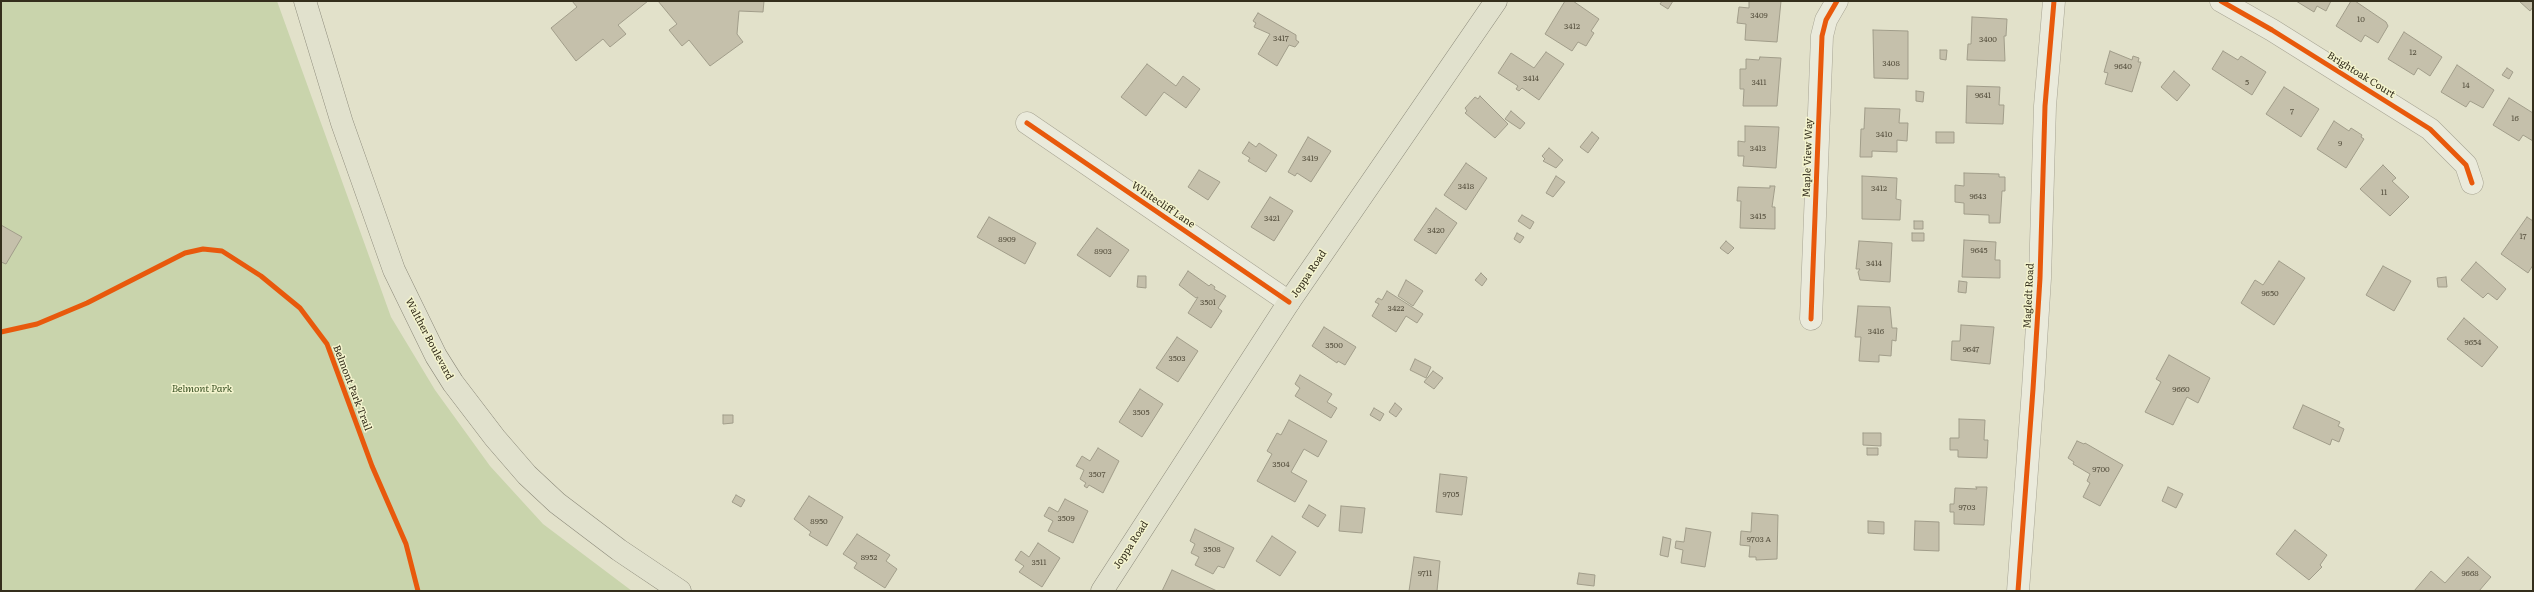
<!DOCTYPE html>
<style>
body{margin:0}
#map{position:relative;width:2534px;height:592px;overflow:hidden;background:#e2e1ca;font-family:Literata,serif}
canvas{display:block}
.frame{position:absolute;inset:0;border:2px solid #342e1c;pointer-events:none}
</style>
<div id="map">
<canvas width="2534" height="592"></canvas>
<div class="frame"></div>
</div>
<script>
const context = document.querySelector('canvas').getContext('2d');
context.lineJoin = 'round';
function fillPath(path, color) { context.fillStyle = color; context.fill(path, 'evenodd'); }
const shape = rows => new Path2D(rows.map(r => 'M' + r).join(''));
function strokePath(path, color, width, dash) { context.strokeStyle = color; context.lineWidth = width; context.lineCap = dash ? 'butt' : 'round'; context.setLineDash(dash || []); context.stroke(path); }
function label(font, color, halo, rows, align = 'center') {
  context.font = font + ' Literata,serif'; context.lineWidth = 3; context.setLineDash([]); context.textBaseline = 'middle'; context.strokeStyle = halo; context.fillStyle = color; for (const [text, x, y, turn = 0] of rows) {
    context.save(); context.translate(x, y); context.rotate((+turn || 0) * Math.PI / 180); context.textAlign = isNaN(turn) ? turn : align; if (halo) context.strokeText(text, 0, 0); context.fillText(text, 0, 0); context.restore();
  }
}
fillPath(shape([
 [1,1,277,1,391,317,435,390,490,466,543,524,632,591,1,591]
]), '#c9d4ac');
const building = shape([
 [572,1,648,1,618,25,626,34,610,47,603,39,576,61,551,28,577,7,572,1],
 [658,1,764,1,763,12,739,11,737,34,743,42,710,66,689,40,682,46,669,30,677,24,658,1],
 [1565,1,1573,1,1599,19,1591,31,1594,33,1586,46,1578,42,1572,51,1545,34,1565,1],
 [1662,1,1673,1,1668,9,1660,4,1662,1],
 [1749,1,1781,1,1777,42,1745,40,1746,24,1737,23,1739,7,1749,8,1749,1],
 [2296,1,2331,1,2326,11,2317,6,2314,12,2296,1],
 [2351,1,2355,1,2386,22,2388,26,2378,43,2365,35,2361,42,2336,26,2351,1],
 [2519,1,2533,1,2533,7,2530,11,2519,1],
 [1258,13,1296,35,1296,40,1299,42,1295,47,1289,45,1277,66,1258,54,1270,34,1254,27,1256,23,1253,21,1258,13],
 [1972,17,2007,19,2006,36,2004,36,2005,61,1967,60,1968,44,1971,44,1972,17],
 [1873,30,1908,31,1908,79,1874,78,1873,30],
 [2404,32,2442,57,2430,76,2418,68,2414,75,2388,59,2404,32],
 [1940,50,1947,50,1946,60,1940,59,1940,50],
 [2110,51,2132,60,2133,56,2139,58,2138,62,2141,62,2132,92,2105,84,2108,73,2104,72,2110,51],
 [2223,51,2238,60,2241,56,2266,72,2252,95,2212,69,2223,51],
 [1546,52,1564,64,1539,100,1522,88,1519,91,1516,89,1518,86,1498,73,1511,53,1534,68,1546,52],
 [1760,57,1781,58,1777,106,1743,106,1744,89,1740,89,1740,69,1746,69,1746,59,1759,60,1760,57],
 [1147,64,1176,86,1183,76,1200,89,1186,108,1164,92,1146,116,1121,97,1147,64],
 [2457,65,2494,90,2483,108,2470,101,2466,107,2441,92,2457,65],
 [2507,68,2513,72,2509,79,2502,75,2507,68],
 [2174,71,2190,85,2177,101,2161,87,2174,71],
 [1967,86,2000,87,1999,105,2004,105,2003,124,1966,123,1967,86],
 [2284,87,2319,109,2301,137,2266,114,2284,87],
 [1916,91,1924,92,1923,102,1916,101,1916,91],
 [1480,96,1508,124,1495,138,1465,113,1467,111,1465,108,1475,97,1478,99,1480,96],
 [2509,98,2533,113,2533,141,2523,135,2519,141,2493,125,2509,98],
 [1865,108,1900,109,1899,123,1908,123,1907,141,1897,140,1897,152,1872,151,1872,157,1860,157,1861,129,1864,129,1865,108],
 [1511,111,1525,123,1520,129,1505,119,1511,111],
 [2334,121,2349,131,2351,128,2362,135,2361,137,2364,139,2346,168,2317,149,2334,121],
 [1745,126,1779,127,1776,168,1743,166,1744,156,1738,156,1738,141,1745,142,1745,126],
 [1592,132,1599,138,1588,153,1580,147,1592,132],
 [1936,132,1954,132,1954,143,1936,143,1936,132],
 [1308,137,1331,151,1311,182,1297,173,1295,176,1288,172,1308,137],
 [1249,142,1256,147,1259,143,1277,155,1266,172,1248,161,1250,158,1242,153,1249,142],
 [1549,148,1563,160,1556,168,1543,161,1545,159,1542,156,1549,148],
 [1466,163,1487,178,1466,210,1444,195,1466,163],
 [2383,165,2396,178,2392,181,2409,197,2390,216,2360,189,2383,165],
 [1199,170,1220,182,1208,200,1188,187,1199,170],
 [1964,173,1999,174,1999,177,2005,177,2005,191,2002,191,2000,223,1989,223,1989,215,1964,214,1964,203,1955,202,1955,185,1964,186,1964,173],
 [1556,176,1565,182,1553,197,1546,193,1556,176],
 [1862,176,1897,178,1896,199,1901,200,1900,220,1862,219,1862,176],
 [1770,186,1775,186,1772,207,1775,207,1775,229,1740,228,1741,201,1737,201,1738,187,1770,188,1770,186],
 [1270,197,1293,211,1274,241,1251,227,1270,197],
 [1436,208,1457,223,1436,254,1414,240,1436,208],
 [1522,215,1534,222,1530,229,1518,221,1522,215],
 [989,217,1036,243,1025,264,977,237,989,217],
 [2527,217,2533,221,2533,265,2528,273,2501,254,2527,217],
 [1914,221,1923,221,1923,229,1914,229,1914,221],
 [1,225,22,237,6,264,1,262,1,225],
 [1097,228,1129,250,1110,277,1077,255,1097,228],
 [1517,233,1524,237,1520,243,1514,239,1517,233],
 [1912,233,1924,233,1924,241,1912,241,1912,233],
 [1964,240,1996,242,1995,260,2000,260,2000,278,1962,277,1964,240],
 [1726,241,1734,248,1728,254,1720,248,1726,241],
 [1859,241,1892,243,1890,282,1860,280,1858,272,1860,269,1856,269,1859,241],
 [2279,261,2305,278,2274,325,2241,303,2255,280,2263,285,2279,261],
 [2476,262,2506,289,2497,300,2488,293,2483,298,2461,280,2476,262],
 [2383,266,2411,281,2394,311,2366,295,2383,266],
 [1188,271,1209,286,1211,284,1215,287,1214,289,1226,296,1218,308,1222,311,1211,328,1188,313,1198,297,1196,298,1179,285,1188,271],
 [1481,273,1487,279,1482,286,1475,280,1481,273],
 [1138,276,1146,276,1146,288,1137,287,1138,276],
 [2446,277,2447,287,2438,287,2437,278,2446,277],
 [1406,280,1423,291,1413,306,1398,296,1406,280],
 [1959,281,1967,282,1966,293,1958,292,1959,281],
 [1387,291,1423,314,1417,323,1406,316,1396,332,1372,316,1379,304,1375,302,1378,298,1382,300,1387,291],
 [1858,306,1890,307,1892,328,1897,328,1896,341,1892,340,1891,356,1879,355,1879,362,1859,361,1861,337,1855,337,1858,306],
 [2464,318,2498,347,2482,367,2447,339,2464,318],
 [1961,325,1994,327,1990,364,1951,360,1952,341,1960,341,1961,325],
 [1324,327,1356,347,1345,365,1338,361,1337,363,1312,346,1324,327],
 [1177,337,1198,351,1178,382,1156,368,1177,337],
 [2169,355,2210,378,2198,403,2187,397,2173,425,2145,412,2161,382,2156,379,2169,355],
 [1415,359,1431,367,1426,378,1410,370,1415,359],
 [1433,371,1443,378,1434,389,1424,382,1433,371],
 [1300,375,1332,394,1327,402,1337,408,1331,418,1295,396,1300,388,1295,384,1300,375],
 [1140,389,1163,404,1142,437,1119,422,1140,389],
 [1395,403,1402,409,1396,417,1389,412,1395,403],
 [2303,405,2340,422,2338,426,2344,429,2339,442,2332,439,2330,445,2293,428,2303,405],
 [1374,408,1384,414,1380,421,1370,415,1374,408],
 [723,415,733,415,733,423,723,424,723,415],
 [1959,419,1985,420,1984,440,1988,440,1987,458,1958,457,1958,450,1950,450,1950,438,1959,438,1959,419],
 [1289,420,1327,441,1318,457,1304,449,1291,472,1307,481,1295,502,1257,481,1272,454,1267,451,1277,433,1281,435,1289,420],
 [1863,433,1881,433,1881,446,1863,445,1863,433],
 [2077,441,2084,444,2085,443,2123,465,2100,506,2083,497,2090,483,2087,481,2090,474,2073,464,2074,462,2068,458,2077,441],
 [1098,448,1119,461,1103,493,1089,485,1087,488,1084,486,1086,483,1080,479,1084,470,1076,466,1082,456,1090,461,1098,448],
 [1867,448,1878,448,1878,455,1867,455,1867,448],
 [1440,474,1467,477,1462,515,1436,512,1440,474],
 [1976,487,1987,487,1984,525,1954,524,1954,512,1950,512,1950,504,1954,504,1955,488,1977,489,1976,487],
 [2168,487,2183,494,2176,508,2162,501,2168,487],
 [736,495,745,500,741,507,732,502,736,495],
 [809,496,843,517,827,546,809,535,811,532,794,519,809,496],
 [1065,499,1088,511,1073,543,1048,531,1053,521,1044,516,1049,507,1058,512,1065,499],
 [1309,505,1326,515,1318,527,1302,517,1309,505],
 [1341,506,1365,508,1362,533,1339,531,1341,506],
 [1752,513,1778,515,1777,559,1756,560,1756,557,1749,557,1750,546,1740,545,1741,531,1751,532,1752,513],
 [1868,521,1884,522,1884,534,1868,533,1868,521],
 [1915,521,1939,522,1939,551,1914,550,1915,521],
 [1686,528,1711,532,1705,567,1681,563,1683,550,1675,548,1676,541,1684,542,1686,528],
 [1195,529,1234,548,1224,568,1218,566,1213,574,1195,565,1199,557,1191,553,1195,544,1190,541,1195,529],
 [2295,530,2327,555,2320,565,2322,567,2309,580,2276,554,2295,530],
 [857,534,890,555,886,561,897,569,885,588,854,568,857,563,843,554,857,534],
 [1272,536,1296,552,1280,576,1256,561,1272,536],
 [1663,537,1671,539,1668,557,1660,555,1663,537],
 [1038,543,1060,558,1042,587,1019,572,1024,566,1015,560,1021,551,1029,557,1038,543],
 [1414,557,1440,561,1437,591,1409,591,1414,557],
 [2468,557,2491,577,2479,591,2414,591,2431,571,2445,583,2468,557],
 [1172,570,1217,591,1162,591,1172,570],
 [1579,573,1595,575,1594,586,1577,584,1579,573]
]);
fillPath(building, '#c5c0ab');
strokePath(building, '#a19d8a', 1);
const minor = shape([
 [2221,1,2272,30,2430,129,2466,165,2472,183],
 [1027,123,1289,302],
 [1811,319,1822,36,1826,20,1837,1],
 [2018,591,2033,389,2040,278,2045,106,2054,1]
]);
const major = shape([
 [305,1,342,123,394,270,436,356,453,383,495,438,527,475,557,503,619,550,680,591],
 [1102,591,1289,302,1496,1]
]);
strokePath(minor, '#a7a493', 23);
strokePath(major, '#8c8a7a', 23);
strokePath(minor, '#eaeadb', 22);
strokePath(major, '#e1e1cd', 22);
strokePath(shape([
 [2221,1,2272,30,2430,129,2466,165,2472,183],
 [1027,123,1289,302],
 [1811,319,1822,36,1826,20,1837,1],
 [1,332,37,324,87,303,185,253,203,249,222,251,261,276,300,308,327,344,372,466,406,544,418,591],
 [2018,591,2033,389,2040,278,2045,106,2054,1]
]), '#e8590c', 5);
label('8px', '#585240', null, [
 ["3409",1759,16],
 ["10",2361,20],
 ["3412",1572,27],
 ["3417",1281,39],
 ["3400",1988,40],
 ["12",2413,53],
 ["3408",1891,64],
 ["9640",2123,67],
 ["3414",1531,79],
 ["3411",1759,83],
 ["5",2247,83],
 ["14",2466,86],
 ["9641",1983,96],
 ["7",2292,112],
 ["16",2515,119],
 ["3410",1884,135],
 ["9",2340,144],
 ["3413",1758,149],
 ["3419",1310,159],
 ["3418",1466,187],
 ["3412",1879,189],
 ["11",2384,193],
 ["9643",1978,197],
 ["3415",1758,217],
 ["3421",1272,219],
 ["3420",1436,231],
 ["17",2523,237],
 ["8909",1007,240],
 ["9645",1979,251],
 ["8903",1103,252],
 ["3414",1874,264],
 ["9650",2270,294],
 ["3501",1208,303],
 ["3422",1396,309],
 ["3416",1876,332],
 ["9654",2473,343],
 ["3500",1334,346],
 ["9647",1971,350],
 ["3503",1177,359],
 ["9660",2181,390],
 ["3505",1141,413],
 ["3504",1281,465],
 ["9700",2101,470],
 ["3507",1097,475],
 ["9705",1451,495],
 ["9703",1967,508],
 ["3509",1066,519],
 ["8950",819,522],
 ["9703 A",1759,540],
 ["3508",1212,550],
 ["8952",869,558],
 ["3511",1039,563],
 ["9711",1425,574],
 ["9668",2470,574]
]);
label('10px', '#342e1c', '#f4f4ce', [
 ["Brightoak Court",2361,75,32],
 ["Maple View Way",1808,158,-88],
 ["Whitecliff Lane",1163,205,34],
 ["Joppa Road",1309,274,-56],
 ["Magledt Road",2029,296,-87],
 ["Walther Boulevard",429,339,62],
 ["Belmont Park Trail",352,388,69],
 ["Joppa Road",1131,545,-57]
]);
label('italic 10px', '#385023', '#f4f4ce', [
 ["Belmont Park",202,389]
]);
</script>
